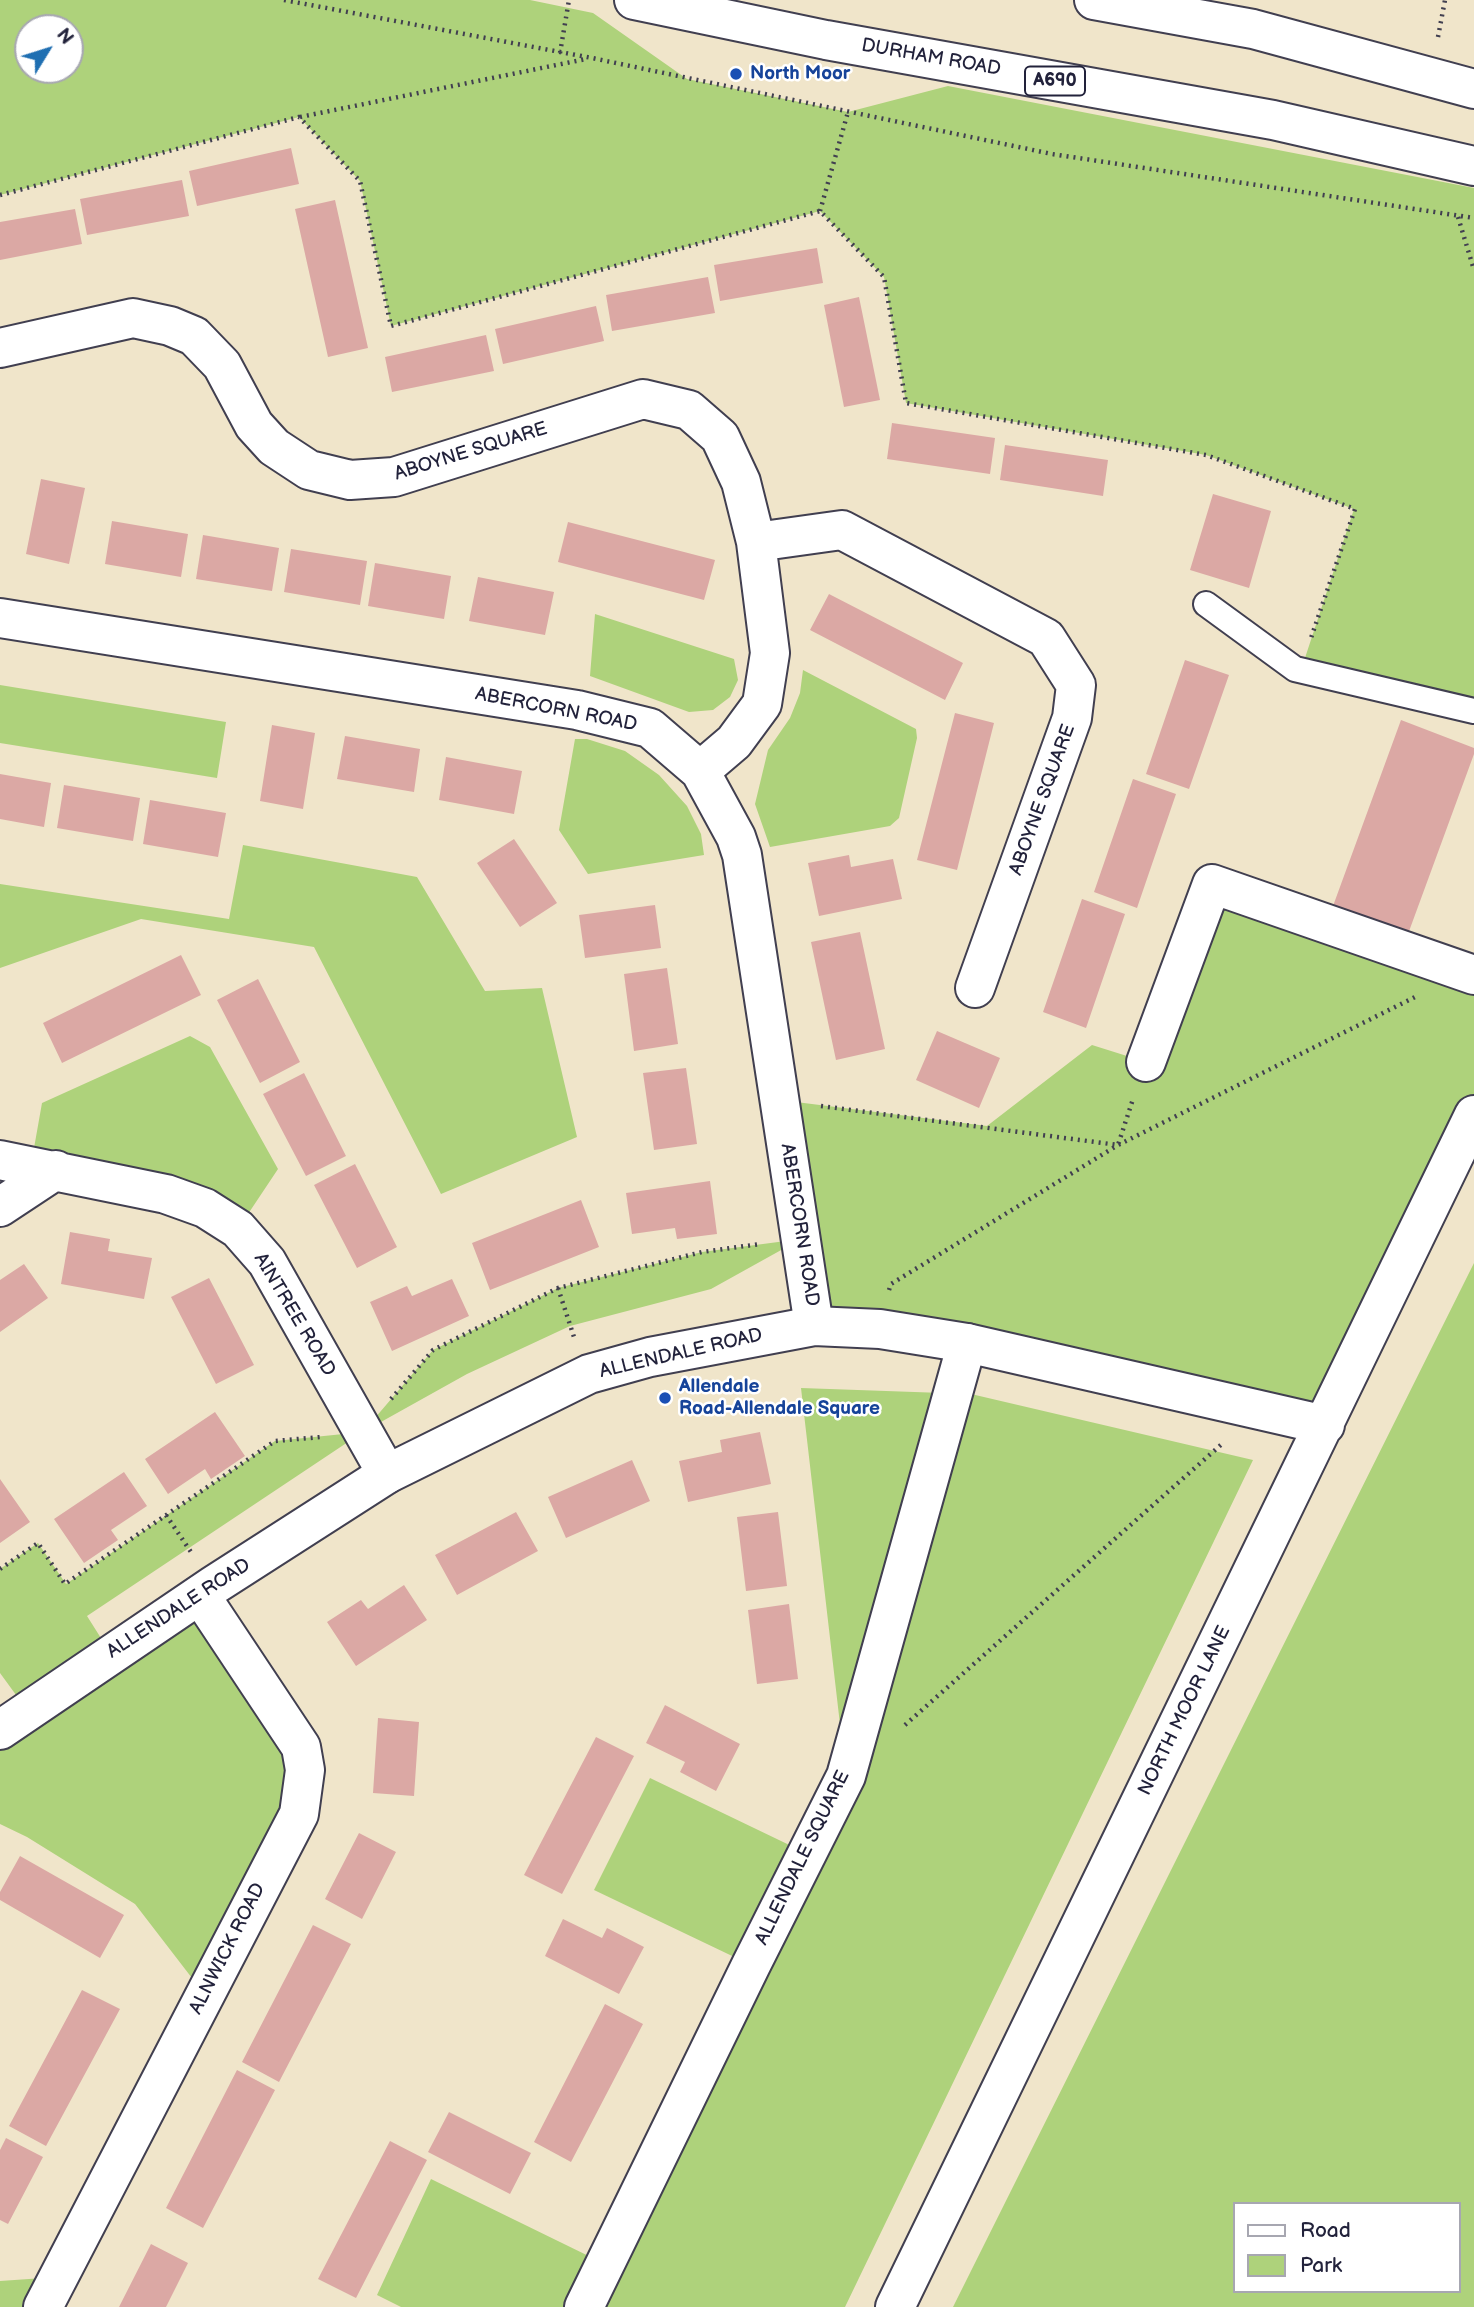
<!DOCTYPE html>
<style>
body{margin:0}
#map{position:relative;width:1474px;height:2307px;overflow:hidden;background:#f0e5ca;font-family:"Balsamiq Sans",sans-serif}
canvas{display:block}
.legend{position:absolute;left:1233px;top:2202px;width:228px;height:91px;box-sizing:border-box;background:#fff;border:2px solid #a7a7b1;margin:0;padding:9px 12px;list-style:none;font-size:21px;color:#22223b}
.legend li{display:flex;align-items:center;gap:14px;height:35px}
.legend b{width:35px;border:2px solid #a7a7b1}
.north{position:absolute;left:14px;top:14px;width:70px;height:70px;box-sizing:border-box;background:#fff;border:2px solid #a7a7b1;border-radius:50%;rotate:52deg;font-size:19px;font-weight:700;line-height:28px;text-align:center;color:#22223b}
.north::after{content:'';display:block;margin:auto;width:24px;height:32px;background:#1f6fb2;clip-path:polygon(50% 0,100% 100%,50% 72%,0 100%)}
</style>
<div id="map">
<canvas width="1474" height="2307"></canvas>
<ul class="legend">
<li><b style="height:9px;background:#fff"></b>Road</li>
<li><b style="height:19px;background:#aed27b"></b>Park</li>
</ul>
<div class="north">N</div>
</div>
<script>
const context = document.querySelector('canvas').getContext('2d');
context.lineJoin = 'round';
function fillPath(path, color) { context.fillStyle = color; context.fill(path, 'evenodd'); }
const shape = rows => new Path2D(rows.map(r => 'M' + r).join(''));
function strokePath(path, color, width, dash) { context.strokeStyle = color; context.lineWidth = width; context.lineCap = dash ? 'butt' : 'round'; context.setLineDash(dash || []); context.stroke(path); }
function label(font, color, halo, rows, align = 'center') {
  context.font = font + ' "Balsamiq Sans",sans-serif'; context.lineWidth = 5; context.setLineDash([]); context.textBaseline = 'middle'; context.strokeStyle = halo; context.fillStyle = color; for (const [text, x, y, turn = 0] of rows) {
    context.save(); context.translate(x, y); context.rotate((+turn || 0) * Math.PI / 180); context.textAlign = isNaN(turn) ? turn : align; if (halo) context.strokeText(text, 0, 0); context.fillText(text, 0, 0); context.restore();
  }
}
fillPath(shape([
 [0,0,530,0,593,13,687,79,848,112,948,86,1474,188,1474,701,1304,661,1354,509,1206,455,906,403,884,277,820,211,391,326,360,181,299,117,0,195],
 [28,28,70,28,70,70,28,70],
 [595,614,734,659,738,680,730,697,713,710,689,712,590,676],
 [803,670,916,729,917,738,899,818,890,826,770,847,755,804,768,750,790,718,800,693],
 [0,685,226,722,217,778,0,743],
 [575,739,587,739,625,751,659,775,687,806,701,834,704,855,588,874,559,830],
 [243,845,417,877,485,991,542,988,577,1137,441,1194,314,947,141,919,0,968,0,884,229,919],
 [1212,884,1474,975,1474,1115,1325,1425,814,1326,801,1239,711,1289,570,1326,467,1374,363,1432,87,1616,111,1654,200,1595,305,1770,205,1995,135,1904,27,1837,0,1824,0,1730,27,1710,0,1673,0,1569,38,1543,66,1584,275,1441,363,1432,433,1350,558,1288,702,1252,801,1239,780,1100,987,1126,1092,1045,1146,1062],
 [190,1036,210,1047,278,1169,238,1229,31,1165,42,1103],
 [1474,1263,1474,2307,953,2307],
 [1234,2204,1458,2204,1458,2291,1234,2291],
 [801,1388,971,1394,1253,1460,845,2307,401,2307,377,2295,431,2179,605,2264,846,1776],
 [650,1778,806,1853,751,1965,594,1890],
 [58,2277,43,2307,0,2307,0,2281]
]), '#aed27b');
fillPath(shape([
 [291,148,299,184,197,206,189,171],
 [182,180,189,216,87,235,80,199],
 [335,200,368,348,328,357,295,209],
 [75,209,82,244,0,260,0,222],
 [817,248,823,283,720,301,714,265],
 [708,277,715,313,612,331,606,295],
 [859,297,880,400,844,407,824,305],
 [596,306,604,341,503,364,495,329],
 [486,335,494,371,392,392,385,357],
 [892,423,995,438,990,474,887,459],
 [1005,445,1108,460,1103,496,1000,480],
 [41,479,85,488,69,564,26,554],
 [1213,494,1271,511,1249,588,1190,570],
 [112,521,188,534,181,577,105,564],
 [568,522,715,560,704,600,558,562],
 [203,535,279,548,272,591,196,579],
 [291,549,367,561,360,605,284,592],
 [375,563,451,576,444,619,368,606],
 [478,577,554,592,545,635,469,621],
 [829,594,963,663,945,700,810,630],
 [1185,660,1229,675,1189,789,1146,774],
 [955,713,994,723,957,870,917,860],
 [1401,720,1474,748,1474,754,1408,934,1333,906],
 [272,725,315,733,303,809,260,801],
 [345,736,420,749,414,792,337,779],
 [446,757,522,771,514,814,439,800],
 [0,774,51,783,44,827,0,819],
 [1133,779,1176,794,1137,908,1094,892],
 [64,785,140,798,133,841,57,828],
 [150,800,226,813,218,857,143,844],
 [514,839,557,903,520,927,477,863],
 [849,855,851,867,893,859,902,899,819,916,808,863],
 [1082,899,1125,914,1086,1028,1043,1012],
 [655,905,661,948,585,958,579,915],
 [860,932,885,1049,836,1060,811,942],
 [181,955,201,995,62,1063,43,1023],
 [667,968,678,1044,634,1051,624,974],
 [258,979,300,1062,260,1083,217,1000],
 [937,1031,1000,1058,979,1108,916,1080],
 [686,1068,697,1144,654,1150,643,1073],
 [304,1073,346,1156,306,1176,263,1094],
 [355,1164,397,1247,357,1268,314,1185],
 [710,1181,717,1234,677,1239,675,1228,632,1234,626,1193],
 [581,1200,599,1247,490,1290,472,1243],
 [70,1232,110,1239,108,1251,152,1258,144,1299,61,1284],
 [24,1264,48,1298,0,1332,0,1280],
 [209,1278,254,1365,216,1384,171,1297],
 [452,1279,469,1316,392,1351,370,1302,407,1286,412,1296],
 [215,1412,245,1456,211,1479,205,1469,168,1494,145,1459],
 [760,1432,771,1484,688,1502,679,1461,722,1452,720,1440],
 [632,1460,650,1501,566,1538,548,1497],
 [124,1472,147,1506,111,1530,118,1540,84,1563,54,1519],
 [0,1479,30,1522,0,1543],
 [516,1512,538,1551,457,1595,435,1555],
 [778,1512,787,1586,746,1591,737,1517],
 [404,1585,427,1620,356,1666,327,1622,361,1600,368,1609],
 [789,1604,798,1679,757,1684,748,1610],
 [665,1705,740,1744,716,1791,680,1772,685,1762,646,1743],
 [378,1718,419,1722,414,1796,373,1793],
 [596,1737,634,1756,562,1894,524,1875],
 [359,1833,396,1852,362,1919,325,1899],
 [20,1856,124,1915,100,1958,0,1900,0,1892],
 [563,1919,602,1938,607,1928,644,1947,619,1994,545,1956],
 [313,1925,351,1944,279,2082,242,2062],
 [82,1990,120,2009,46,2146,9,2126],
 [605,2004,643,2024,571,2162,534,2142],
 [237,2070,275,2090,203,2228,166,2208],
 [449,2112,531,2153,510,2194,428,2152],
 [6,2138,43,2157,8,2224,0,2220,0,2150],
 [390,2141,427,2160,356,2298,318,2279],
 [151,2244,188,2263,166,2307,119,2307]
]), '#dba8a4');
const service = shape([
 [1206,604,1295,669,1474,711]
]);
const minor = shape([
 [0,348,133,318,170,326,194,336,222,365,254,425,274,447,309,470,350,480,394,477,643,399,689,410,720,437,741,482,756,542,770,653,762,704,734,742,700,771],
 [756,542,842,530,1046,638,1076,685,1072,718,975,988],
 [0,618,577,710,650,728,700,771,736,837,742,855,814,1326],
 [1146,1062,1212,884,1474,975],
 [0,1160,166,1194,205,1208,238,1229,267,1262,387,1474],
 [0,1207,56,1170],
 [43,2307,299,1814,305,1770,301,1747,200,1595],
 [584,2307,751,1965,846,1776,967,1343]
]);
const tertiary = shape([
 [0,1730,214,1585,387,1474,589,1374,650,1357,814,1326,880,1329,967,1343,1325,1425],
 [895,2307,1474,1115]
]);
const trunk = shape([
 [634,0,826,40,1273,120,1474,166],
 [1094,0,1253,29,1474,89]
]);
strokePath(service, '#413f50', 28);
strokePath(minor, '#413f50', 42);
strokePath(tertiary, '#413f50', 42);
strokePath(trunk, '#413f50', 42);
strokePath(shape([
 [284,0,592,58,1052,154,1474,218],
 [1438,37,1445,0],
 [560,53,569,0],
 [300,117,586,59],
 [0,195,299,117,360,181,391,326,820,211,884,277,906,403,1206,455,1355,509,1311,638],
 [820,211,848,112],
 [1458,217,1474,270],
 [821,1106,1118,1145,1133,1099],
 [558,1288,574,1337],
 [889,1290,891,1284,1118,1145,1415,997],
 [391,1399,433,1350,558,1288,702,1252,760,1244],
 [166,1515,191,1552],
 [0,1569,38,1543,65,1584,275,1441,321,1437],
 [905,1725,1223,1443]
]), '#413f50', 4.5, [2, 5]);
strokePath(service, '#fff', 24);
strokePath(minor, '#fff', 38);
strokePath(tertiary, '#fff', 38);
strokePath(trunk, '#fff', 38);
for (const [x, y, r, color] of [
 [736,74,7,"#1a4fb4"],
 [665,1398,7,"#1a4fb4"]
]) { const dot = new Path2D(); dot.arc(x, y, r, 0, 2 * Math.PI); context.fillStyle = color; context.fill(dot); strokePath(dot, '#fff', 2.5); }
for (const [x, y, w] of [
 [1055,81,60]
]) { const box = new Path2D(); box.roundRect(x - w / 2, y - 14.5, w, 29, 5); context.fillStyle = '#fff'; context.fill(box); strokePath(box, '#22223b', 2); }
label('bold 18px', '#22223b', null, [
 ["A690",1055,81]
]);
label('19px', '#22223b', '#fff', [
 ["DURHAM ROAD",931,58,10],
 ["ABOYNE SQUARE",471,452,-17],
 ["ABERCORN ROAD",556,710,11],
 ["ABOYNE SQUARE",1043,800,-70],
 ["ABERCORN ROAD",799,1225,81],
 ["AINTREE ROAD",294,1315,59],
 ["ALLENDALE ROAD",681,1354,-13],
 ["ALLENDALE ROAD",179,1609,-33],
 ["NORTH MOOR LANE",1185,1711,-64],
 ["ALLENDALE SQUARE",803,1858,-64],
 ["ALNWICK ROAD",228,1949,-63]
]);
label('bold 19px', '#164399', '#fff', [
 ["North Moor",750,74],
 ["Allendale",679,1387],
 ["Road-Allendale Square",679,1409]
], 'left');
</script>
